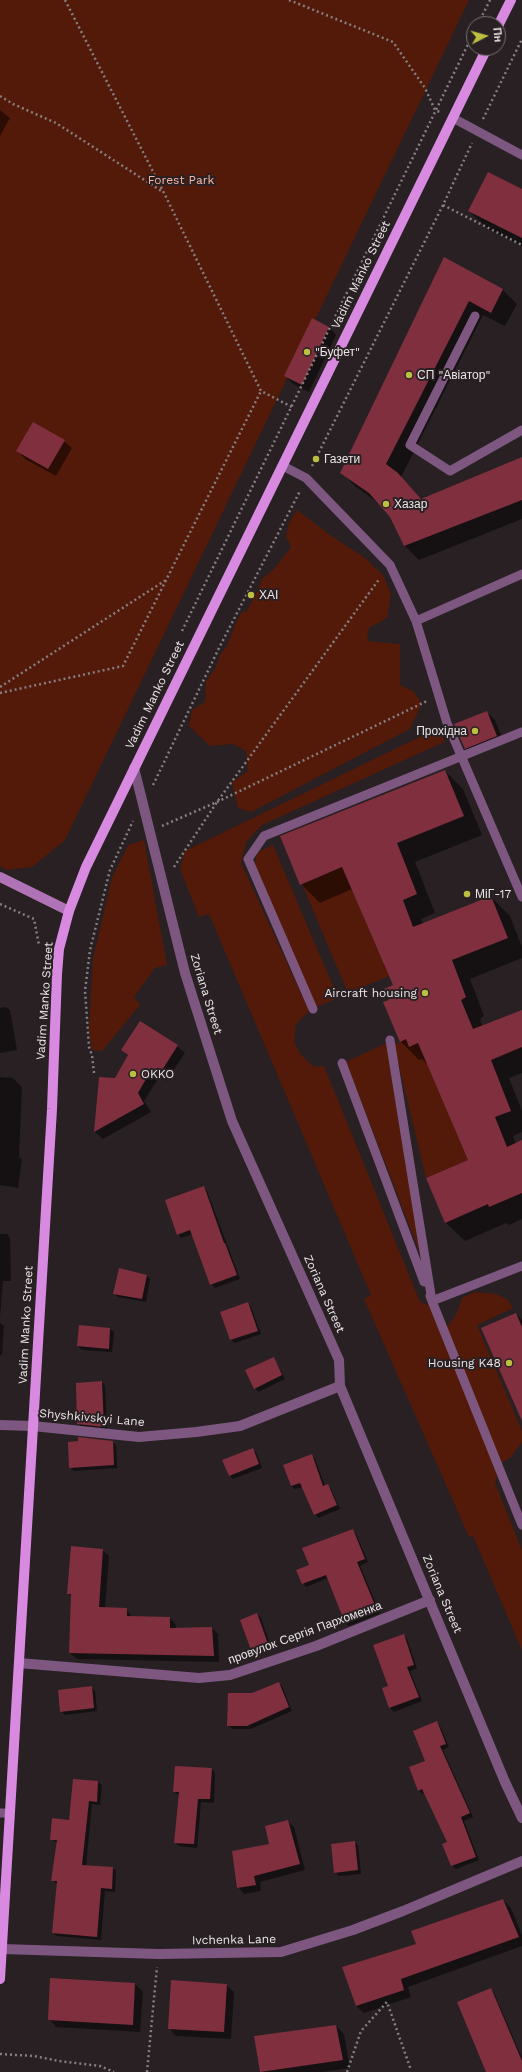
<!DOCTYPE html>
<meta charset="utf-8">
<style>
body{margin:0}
#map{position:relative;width:522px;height:2072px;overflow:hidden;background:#282023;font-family:"Work Sans",sans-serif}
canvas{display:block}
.north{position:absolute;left:466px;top:16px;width:40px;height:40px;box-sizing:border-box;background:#282023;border:1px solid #766f71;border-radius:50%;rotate:84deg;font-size:11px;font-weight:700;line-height:16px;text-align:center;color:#eae5e7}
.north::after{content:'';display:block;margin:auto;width:14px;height:18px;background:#bdbf42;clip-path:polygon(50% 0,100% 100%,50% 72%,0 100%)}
</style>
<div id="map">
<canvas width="522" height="2072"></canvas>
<div class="north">Пн</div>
</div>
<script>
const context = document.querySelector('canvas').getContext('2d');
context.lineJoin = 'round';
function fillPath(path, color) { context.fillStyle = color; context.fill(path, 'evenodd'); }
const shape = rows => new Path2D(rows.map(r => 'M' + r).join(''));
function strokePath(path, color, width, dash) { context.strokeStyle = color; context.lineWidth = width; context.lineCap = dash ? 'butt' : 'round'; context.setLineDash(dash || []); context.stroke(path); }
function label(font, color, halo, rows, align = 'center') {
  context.font = font + ' "Work Sans",sans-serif'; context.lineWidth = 4; context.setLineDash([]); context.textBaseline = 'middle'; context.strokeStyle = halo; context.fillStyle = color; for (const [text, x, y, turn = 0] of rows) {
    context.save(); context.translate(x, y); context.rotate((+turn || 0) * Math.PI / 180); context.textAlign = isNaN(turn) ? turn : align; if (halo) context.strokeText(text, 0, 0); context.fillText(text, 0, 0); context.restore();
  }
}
fillPath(shape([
 [0,0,469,0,65,840,32,867,6,870,0,866],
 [297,510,330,535,365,558,383,575,391,594,387,618,369,628,367,641,400,644,400,685,413,691,422,703,410,729,251,812,238,808,232,782,248,771,246,751,233,744,210,746,189,726,192,710,205,702,206,681,216,667,220,655,227,646,237,620,242,612,247,611,258,590,262,579,274,569,291,547,286,536,289,523],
 [438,728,443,732,444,742,262,825,246,842,241,863,309,1011,296,1024,294,1042,301,1055,314,1067,324,1066,420,1302,430,1306,446,1328,456,1315,462,1298,475,1292,496,1294,508,1300,513,1308,477,1325,522,1431,522,1442,511,1457,501,1463,495,1483,522,1550,522,1650,473,1536,469,1537,364,1299,371,1295,209,914,199,917,180,869,185,851],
 [144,840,167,965,155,968,134,997,140,1005,102,1051,92,1050,89,1029,93,959,112,878,128,845],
 [273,845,338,998,316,1007,254,866,258,852],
 [342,867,389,976,348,993,302,884],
 [406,1039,409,1047,418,1043,468,1160,426,1178,394,1045],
 [386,1043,422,1258,346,1062]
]), '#531a09');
fillPath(shape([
 [0,110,10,118,0,136],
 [522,191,522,246,488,229,469,211],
 [445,259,503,290,517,304,505,326,483,315,401,477,422,500,522,458,522,519,419,560,405,546,391,517,380,504,356,487,342,473],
 [313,319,329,327,336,335,309,392,293,384,285,376],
 [64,441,72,448,56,476,25,459,18,451],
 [487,712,495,720,504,743,473,756,465,748],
 [445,771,463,789,482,835,415,862,435,913,421,919,423,924,491,897,510,916,522,947,522,958,470,979,484,1016,480,1019,482,1026,522,1011,522,1073,509,1078,522,1111,522,1132,513,1136,516,1144,522,1141,522,1219,509,1225,506,1223,465,1241,446,1223,470,1160,428,1065,422,1059,419,1060,400,1041,390,1000,394,985,352,889,320,903,301,884],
 [6,1007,10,1010,17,1050,0,1053,0,1008],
 [177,1046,185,1053,166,1081,159,1077,144,1101,151,1112,103,1139,95,1132,99,1078,115,1079,128,1056,122,1050],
 [0,1077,13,1078,22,1087,19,1157,22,1159,18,1188,0,1185],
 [204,1187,207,1191,240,1279,215,1288,211,1284,193,1234,181,1238,178,1234],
 [0,1234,7,1234,10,1238,11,1281,3,1281,0,1317],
 [146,1275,150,1279,146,1302,118,1297,114,1293],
 [248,1303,251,1307,261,1334,235,1343,231,1340,221,1313],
 [516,1314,522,1320,522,1419],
 [0,1323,4,1326,2,1355,0,1355],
 [80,1326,110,1329,114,1332,112,1352,82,1350,78,1346],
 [274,1358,285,1379,258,1392,255,1388],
 [102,1382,105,1386,107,1430,82,1427,78,1424],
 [112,1442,116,1445,117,1468,74,1471,70,1467],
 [252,1449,256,1452,262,1468,233,1479,230,1476],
 [311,1455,315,1459,325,1486,328,1485,331,1489,340,1509,318,1518,315,1514,303,1487,295,1489,291,1486,284,1466],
 [353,1530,356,1534,368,1562,360,1566,380,1613,349,1626,345,1623,328,1578,306,1587,303,1583,310,1565],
 [102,1550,109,1556,105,1608,126,1609,132,1617,170,1618,176,1625,176,1629,212,1628,218,1634,219,1662,77,1659,70,1653,72,1597,68,1593],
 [257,1614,261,1618,271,1647,256,1653,252,1649],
 [404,1635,407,1639,417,1668,410,1671,422,1701,394,1712,390,1708,383,1689,389,1687],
 [279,1683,282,1686,292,1711,251,1729,232,1729,228,1725,252,1694],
 [91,1687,95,1691,97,1711,65,1715,61,1711],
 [437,1722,440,1726,449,1747,443,1750,473,1817,464,1821,479,1860,456,1869,452,1866,449,1842,425,1793,422,1794,419,1790],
 [212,1769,215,1773,214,1803,201,1802,197,1848,179,1846,175,1842,180,1795,174,1792],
 [74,1780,98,1782,102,1785,100,1805,92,1804,86,1866,113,1868,116,1871,115,1892,105,1891,101,1940,57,1936,53,1933,57,1884,52,1880,58,1843,51,1839,70,1821],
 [287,1821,294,1827,305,1870,260,1882,261,1891,244,1894,238,1887],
 [355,1842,358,1846,361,1874,339,1876,335,1872],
 [503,1900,511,1908,522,1935,522,1946,408,1987,411,1997,364,2013,356,2006,417,1945],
 [135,1984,143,1992,140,2032,56,2027,49,2019],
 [226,1985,234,1992,231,2039,176,2036,169,2028],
 [490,1989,494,1993,522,2058,522,2072,488,2072],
 [336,2026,344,2034,350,2068,322,2072,261,2072,255,2036]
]), '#0007');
fillPath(shape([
 [488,172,522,189,522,238,468,211],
 [444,257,503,289,491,313,469,301,386,464,398,473,421,499,522,457,522,500,404,546,390,517,369,493,340,473],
 [312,318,329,327,302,385,284,376],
 [33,422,65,440,48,469,16,451],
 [487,711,497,736,465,749,454,724],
 [445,770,464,816,397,843,417,894,403,900,413,927,491,896,508,938,452,960,466,997,461,1000,473,1029,522,1010,522,1047,491,1060,511,1111,495,1117,507,1147,522,1140,522,1193,489,1207,488,1204,445,1223,426,1178,468,1160,418,1043,409,1047,406,1039,400,1042,383,1002,389,1000,384,989,393,985,342,867,300,885,280,836],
 [140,1021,178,1045,159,1075,151,1070,138,1093,144,1104,94,1132,99,1077,115,1078,128,1055,121,1050],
 [204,1186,224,1243,225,1243,237,1275,210,1285,190,1230,177,1235,165,1200],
 [119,1268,147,1275,142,1299,113,1294],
 [248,1302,258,1331,230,1340,220,1312],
 [516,1313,522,1327,522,1421,481,1328],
 [79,1325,110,1328,109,1349,77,1346],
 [274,1357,282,1375,254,1389,245,1370],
 [102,1381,104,1427,77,1424,76,1383],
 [78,1437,113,1441,114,1465,69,1468,68,1442,78,1441],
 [253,1448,259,1464,229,1476,222,1460],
 [312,1454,323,1486,328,1484,337,1505,314,1515,300,1483,291,1486,283,1465],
 [353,1529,365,1559,357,1562,377,1610,345,1623,326,1575,302,1584,296,1570,309,1565,302,1548],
 [71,1546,103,1549,99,1607,127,1608,127,1616,170,1617,170,1628,212,1627,214,1656,69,1653,71,1594,67,1594],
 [257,1613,268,1644,251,1650,240,1620],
 [404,1634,414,1665,407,1667,419,1697,389,1708,382,1688,388,1686,373,1645],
 [279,1682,289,1707,247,1726,227,1726,228,1693,252,1693],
 [92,1686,94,1708,60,1712,58,1690],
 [437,1721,446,1744,440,1746,470,1813,461,1817,476,1857,451,1866,442,1844,447,1842,422,1789,418,1791,409,1767,425,1761,413,1731],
 [175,1766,212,1768,210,1799,198,1799,194,1844,174,1843,179,1792,173,1792],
 [73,1779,98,1781,97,1802,89,1801,82,1865,113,1867,112,1889,101,1888,97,1937,52,1933,57,1881,51,1881,57,1840,50,1840,52,1818,69,1820],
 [288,1820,300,1864,254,1876,256,1885,237,1888,232,1851,269,1844,265,1826],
 [355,1841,358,1870,334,1873,331,1844],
 [503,1899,519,1937,401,1979,404,1990,356,2006,342,1967,416,1944,411,1931],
 [50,1978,135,1983,133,2025,48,2020],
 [171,1980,227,1984,224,2032,168,2029],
 [491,1988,522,2061,522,2072,486,2072,457,2002],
 [336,2025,343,2060,260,2072,254,2036]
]), '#802f3e');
strokePath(shape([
 [65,0,164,193,261,391,292,407],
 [289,0,393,42,425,88,435,110,440,112],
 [478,24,490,0],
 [0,96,13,104,56,123,163,192],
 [483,119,522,39],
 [443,205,522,245],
 [312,466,443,205,472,143],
 [182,631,474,32],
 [0,687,166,580],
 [0,693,123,666,261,391],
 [153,785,219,648,300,491],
 [162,826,217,802,427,701],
 [174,867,217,802,380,578],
 [0,904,34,919,39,945],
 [94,1073,92,1055,89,1047,85,991,90,950,110,870,133,821],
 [0,2054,34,2056,59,2061,100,2066,114,2072],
 [147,2072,157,1967],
 [347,2072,361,2031,387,2002,411,2070]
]), '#867f82', 2.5, [2, 3]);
strokePath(shape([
 [453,118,522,155],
 [475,316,410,445,450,471,522,430],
 [283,466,306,478,390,565,416,621,447,723,522,897],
 [416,621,522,574],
 [313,1009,248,859,264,836,522,732],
 [390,1040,432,1301,522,1525],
 [342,1063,424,1282],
 [430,1296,432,1301,522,1266],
 [0,1813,10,1813]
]), '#7d5780', 9);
strokePath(shape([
 [134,768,185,973,232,1121,339,1360,340,1386,505,1782,522,1818],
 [0,1425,33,1426,139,1437,196,1432,240,1426,340,1386],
 [19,1663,199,1678,230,1675,316,1646,430,1600],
 [2,1949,158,1954,281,1952,353,1930,403,1911,522,1861]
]), '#7d5780', 10);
strokePath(shape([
 [0,877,69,911]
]), '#b074b6', 10);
strokePath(shape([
 [498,26,511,0],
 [0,1979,52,1109,57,974,59,949,69,911,86,867,487,48]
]), '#d88ae0', 10);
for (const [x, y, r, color] of [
 [307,352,4,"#bdbf42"],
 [409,375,4,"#bdbf42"],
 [316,459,4,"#bdbf42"],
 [386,504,4,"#bdbf42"],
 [251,595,4,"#bdbf42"],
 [475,731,4,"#bdbf42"],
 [467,894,4,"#bdbf42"],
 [425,993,4,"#bdbf42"],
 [133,1074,4,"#bdbf42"],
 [509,1363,4,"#bdbf42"]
]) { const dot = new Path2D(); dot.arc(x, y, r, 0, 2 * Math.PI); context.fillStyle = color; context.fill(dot); strokePath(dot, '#282023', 1.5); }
label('12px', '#fcb7a3', '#282023', [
 ["Forest Park",181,180]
]);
label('12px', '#eae5e7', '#282023', [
 ["Vadim Manko Street",361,275,-64],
 ["Vadim Manko Street",155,695,-64],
 ["Zoriana Street",206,994,73],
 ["Vadim Manko Street",45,1001,-86],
 ["Zoriana Street",324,1294,66],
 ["Vadim Manko Street",26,1325,-87],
 ["Shyshkivskyi Lane",92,1418,5],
 ["Zoriana Street",442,1594,67],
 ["провулок Сергія Пархоменка",305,1633,-20],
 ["Ivchenka Lane",234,1940,-1]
]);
label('12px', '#eae5e7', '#282023', [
 ["\"Буфет\"",315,352],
 ["СП \"Авіатор\"",417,375],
 ["Газети",324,459],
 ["Хазар",394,504],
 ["ХАІ",259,595],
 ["Прохідна",467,731,"right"],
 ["МіГ-17",475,894],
 ["Aircraft housing",417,993,"right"],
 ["OKKO",141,1074],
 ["Housing K48",501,1363,"right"]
], 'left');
</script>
